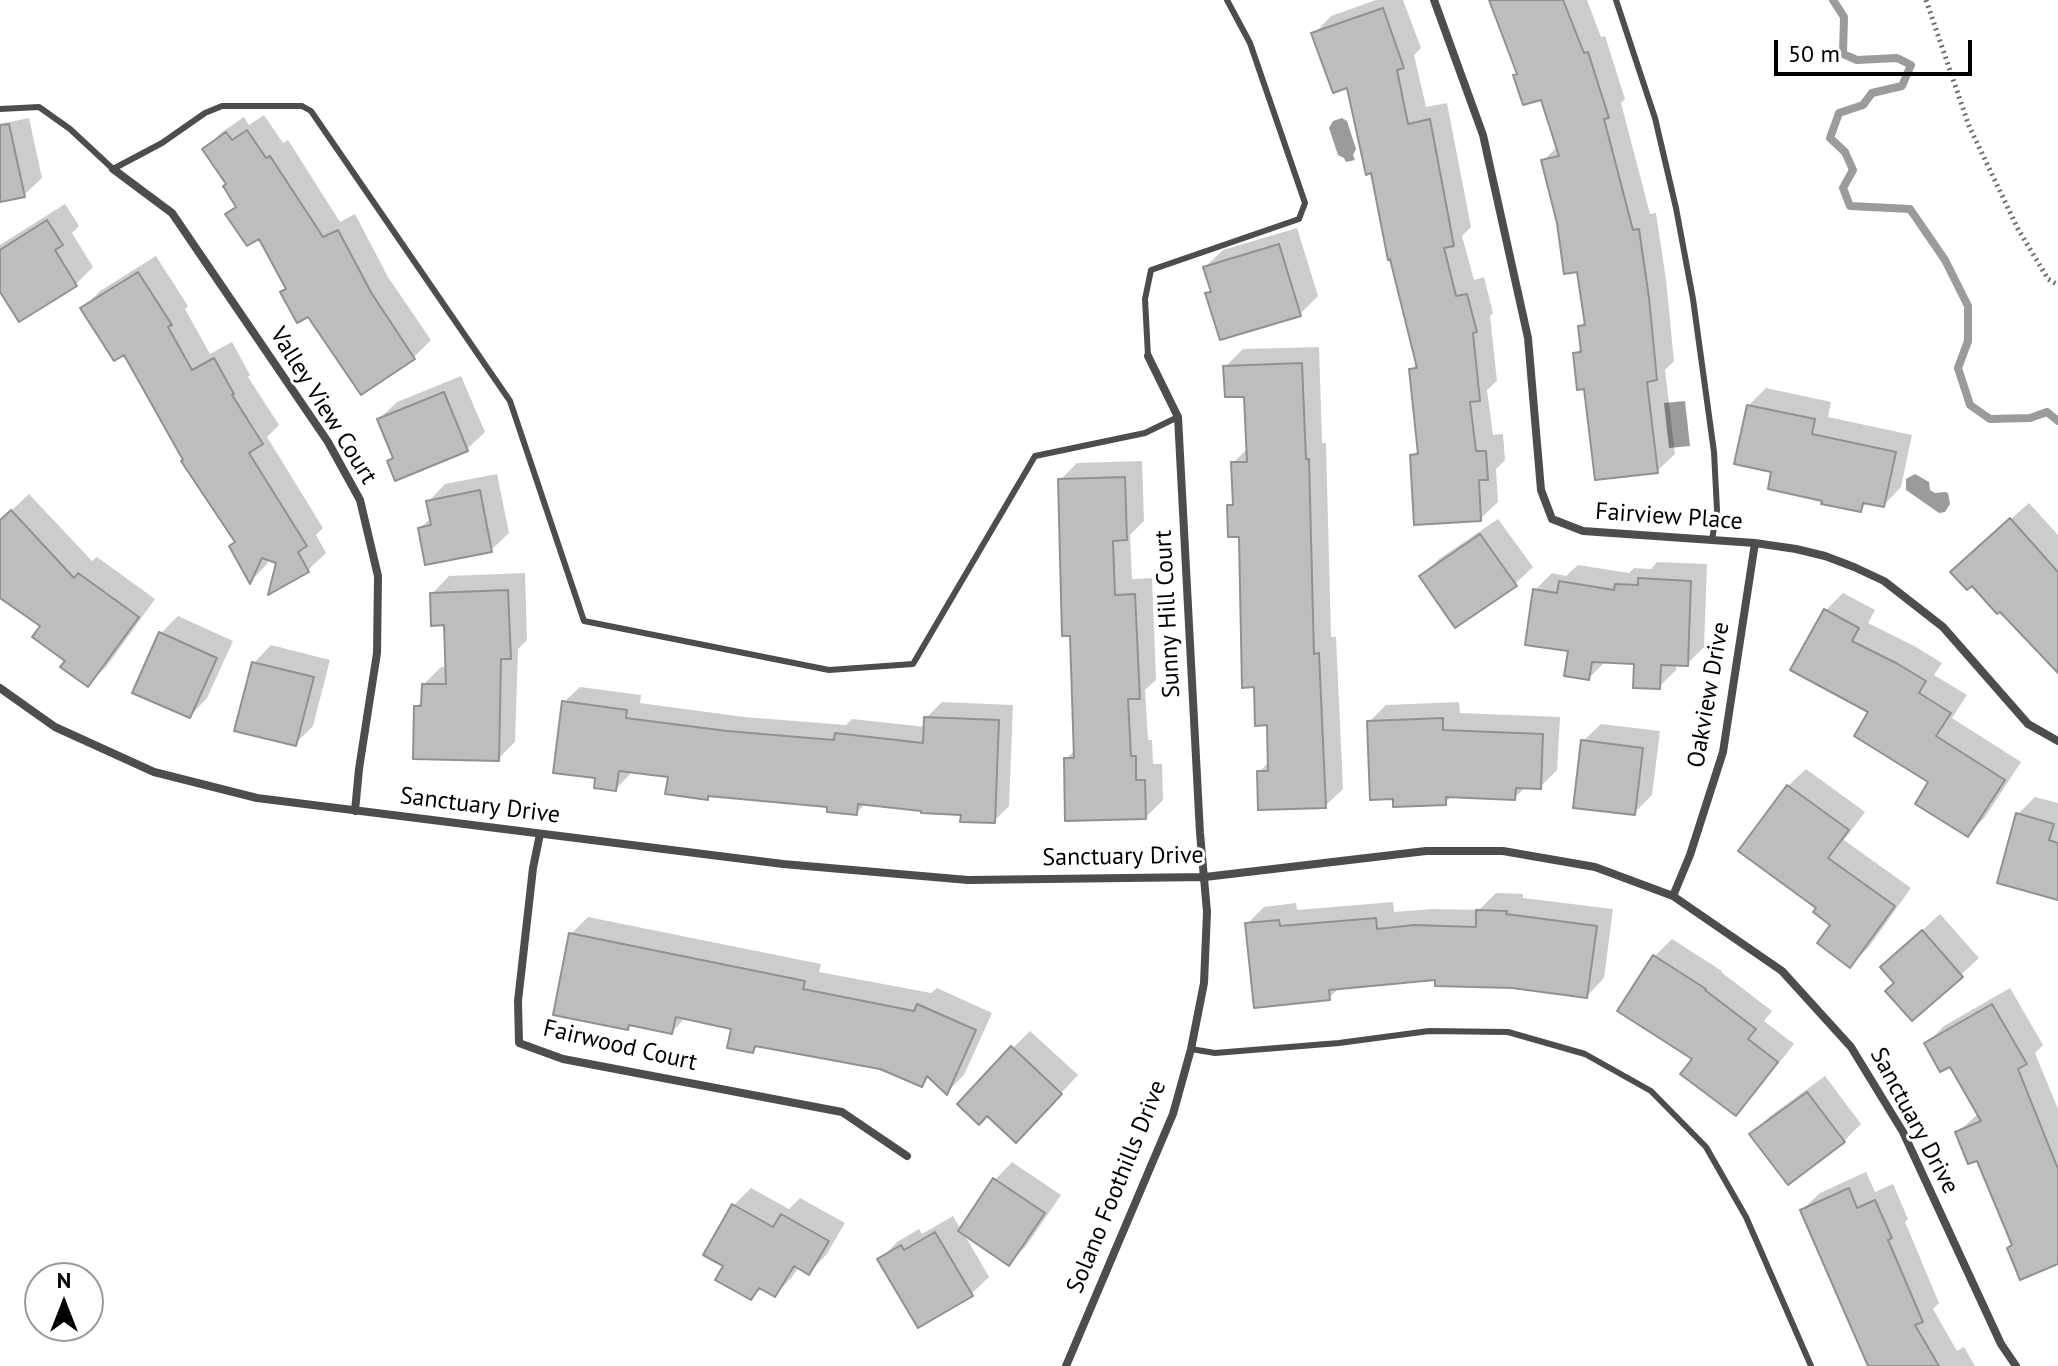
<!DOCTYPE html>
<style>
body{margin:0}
#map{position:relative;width:2058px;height:1366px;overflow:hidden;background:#fff;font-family:"PT Sans",sans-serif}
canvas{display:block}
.north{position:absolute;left:24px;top:1262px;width:80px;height:80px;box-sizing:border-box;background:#fff;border:2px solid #999;border-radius:50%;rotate:0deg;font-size:22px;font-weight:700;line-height:32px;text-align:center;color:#000}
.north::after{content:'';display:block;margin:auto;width:28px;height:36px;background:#000;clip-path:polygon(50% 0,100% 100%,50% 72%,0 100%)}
.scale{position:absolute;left:1774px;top:40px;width:198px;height:36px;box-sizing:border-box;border:4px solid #000;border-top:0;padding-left:10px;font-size:24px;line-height:28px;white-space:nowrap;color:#000;-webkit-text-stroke:6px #fff;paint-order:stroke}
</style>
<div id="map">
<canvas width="2058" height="1366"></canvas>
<div class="north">N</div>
<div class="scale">50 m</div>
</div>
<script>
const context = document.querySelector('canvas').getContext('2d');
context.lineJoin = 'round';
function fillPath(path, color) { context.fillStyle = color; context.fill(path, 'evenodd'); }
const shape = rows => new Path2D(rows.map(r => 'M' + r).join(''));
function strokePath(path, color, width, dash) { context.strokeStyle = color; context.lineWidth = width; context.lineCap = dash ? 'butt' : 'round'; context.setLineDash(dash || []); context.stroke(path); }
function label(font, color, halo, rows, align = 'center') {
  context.font = font + ' "PT Sans",sans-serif'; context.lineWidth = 6; context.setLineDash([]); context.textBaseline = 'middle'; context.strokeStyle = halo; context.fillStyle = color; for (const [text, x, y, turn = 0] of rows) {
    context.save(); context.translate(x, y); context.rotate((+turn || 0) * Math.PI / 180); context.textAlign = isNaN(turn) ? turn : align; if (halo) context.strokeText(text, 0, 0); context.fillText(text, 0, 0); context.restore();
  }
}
fillPath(shape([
 [1342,118,1347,121,1356,149,1353,155,1355,160,1346,162,1344,158,1338,155,1329,128,1333,121],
 [1685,401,1690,446,1669,448,1664,403],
 [1915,474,1929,482,1930,490,1935,493,1945,492,1948,493,1950,504,1945,512,1939,513,1906,490,1906,479]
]), '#9b9b9b');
fillPath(shape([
 [1376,0,1403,0,1421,48,1414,55,1426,107,1447,103,1471,227,1462,236,1474,280,1484,277,1493,313,1490,316,1497,381,1487,390,1493,435,1503,434,1505,460,1496,469,1498,502,1480,519,1412,456,1420,448,1411,369,1418,363,1373,171,1349,85,1314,34,1331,16],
 [1491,0,1587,0,1601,37,1605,36,1625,99,1621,103,1650,214,1656,213,1666,280,1674,361,1665,370,1675,454,1657,471,1586,387,1575,354,1583,346,1580,326,1586,320,1579,270,1543,161,1558,146,1543,97,1519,72],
 [264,115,283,143,288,140,340,222,355,214,388,277,431,340,414,357,361,393,309,315,287,288,259,236,228,214,237,205,229,183,205,149,222,132,244,117,249,125],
 [29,118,42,178,24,195,0,200,0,124],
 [65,204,79,226,72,233,93,267,76,284,0,289,0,245],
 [1297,228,1318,296,1300,314,1208,293,1212,289,1205,267,1223,250],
 [156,256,188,306,185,309,210,354,232,342,250,375,248,377,279,425,267,437,323,528,316,535,326,553,308,570,271,591,279,562,270,559,267,564,251,581,237,541,124,352,83,308,100,291],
 [1319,347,1322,443,1326,443,1331,637,1336,637,1343,789,1325,806,1259,772,1270,761,1269,723,1256,685,1241,535,1229,506,1235,500,1233,463,1248,448,1246,395,1225,367,1243,349],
 [461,376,485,432,467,449,395,457,379,419,397,402],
 [1766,388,1831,402,1828,417,1912,435,1901,487,1884,505,1868,502,1860,510,1824,499,1774,470,1748,406],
 [1142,461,1144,521,1130,535,1132,579,1152,578,1156,680,1145,690,1148,740,1152,740,1153,764,1162,764,1163,800,1146,817,1066,759,1076,749,1072,634,1060,480,1077,463],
 [497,474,509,533,491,550,420,528,431,518,428,502,445,484],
 [29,494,92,561,97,557,155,599,106,667,88,684,67,660,43,625,10,603,8,605,0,596,0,521],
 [2029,503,2058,535,2058,670,1972,583,1970,555],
 [1498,519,1533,567,1515,584,1421,577,1439,559],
 [1657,562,1707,564,1704,647,1687,664,1676,663,1676,670,1659,687,1636,662,1606,661,1589,678,1535,590,1552,573,1566,576,1578,565,1629,573,1634,568,1651,569],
 [525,573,527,640,518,649,515,742,498,759,416,707,423,700,424,684,441,667,448,667,446,623,432,594,449,576],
 [1843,593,1875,610,1868,623,1916,647,1942,663,1934,675,1967,695,1952,718,2021,762,1985,817,1968,835,1931,781,1871,712,1826,610],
 [178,616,233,641,207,698,190,716,160,634],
 [271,645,330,660,313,726,295,744,254,663],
 [580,687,641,695,640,703,744,717,846,725,852,719,926,727,926,718,942,702,1013,705,1009,806,994,821,963,813,866,803,856,813,829,805,710,794,707,798,670,776,631,771,631,773,616,789,597,777,564,702],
 [1459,702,1460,713,1560,717,1557,770,1540,787,1526,787,1514,798,1453,795,1445,803,1395,797,1369,722,1386,705],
 [1601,724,1660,731,1652,795,1634,813,1583,741],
 [1806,769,1865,812,1844,840,1911,888,1868,948,1850,965,1833,925,1788,786],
 [2035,797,2058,803,2058,898,2018,814],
 [1496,893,1523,894,1523,898,1613,909,1604,978,1587,996,1437,978,1340,987,1329,998,1247,924,1264,907,1296,903,1297,910,1393,902,1394,912,1432,909,1479,910],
 [1940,914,1979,958,1913,1019,1897,982,1883,967],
 [588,917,821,964,819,972,931,993,937,988,992,1013,964,1075,947,1092,930,1076,922,1085,880,1067,759,1045,753,1051,733,1027,686,1017,672,1032,631,1024,627,1028,571,934],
 [1672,939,1722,971,1721,972,1772,1011,1764,1021,1794,1044,1753,1096,1735,1113,1694,1058,1620,1010,1655,956],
 [2010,988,2043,1045,2035,1053,2058,1109,2058,1262,2009,1248,2014,1243,1978,1158,1958,1132,1979,1113,1950,1064,1926,1044,1944,1026],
 [1030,1031,1078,1075,1033,1123,1013,1048],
 [1825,1076,1861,1124,1844,1141,1752,1134,1769,1117],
 [1012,1162,1061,1195,1026,1246,1009,1263,963,1232,989,1277,971,1294,880,1260,897,1242,919,1229,922,1234,953,1216,961,1230,995,1180],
 [1866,1172,1875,1192,1893,1184,1908,1219,1905,1222,1939,1303,1933,1309,1957,1351,1964,1347,1975,1366,1870,1366,1802,1210,1820,1193],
 [751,1188,789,1209,800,1198,845,1223,826,1255,809,1273,799,1267,792,1277,775,1295,762,1287,751,1298,725,1266,734,1205]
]), '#0003');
strokePath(shape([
 [1833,0,1844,17,1843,54,1857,60,1897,58,1911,65,1902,86,1872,93,1863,105,1839,113,1830,138,1845,152,1853,170,1843,188,1850,206,1910,209,1945,260,1968,306,1968,341,1958,368,1970,405,1990,419,2030,418,2047,412,2058,421]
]), '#9b9b9b', 8);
const building = shape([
 [1489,0,1563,0,1584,53,1588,52,1609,118,1604,119,1633,230,1639,229,1649,298,1657,380,1647,382,1658,473,1595,480,1584,389,1577,390,1573,353,1581,352,1578,326,1585,325,1577,272,1564,274,1557,223,1541,160,1559,156,1541,100,1523,105,1513,75,1517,74,1489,0],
 [1383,8,1404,68,1397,70,1408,124,1430,119,1454,246,1444,248,1456,296,1467,294,1477,332,1473,333,1480,401,1470,402,1476,451,1486,451,1488,480,1479,480,1481,521,1414,525,1410,455,1418,454,1409,369,1417,368,1390,259,1388,260,1371,173,1366,175,1347,88,1333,93,1311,33,1383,8],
 [9,124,25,197,0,202,0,125,9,124],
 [247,130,266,158,270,156,323,237,338,230,372,294,415,359,361,395,308,317,297,323,280,292,286,289,259,239,247,246,225,214,236,207,223,186,226,184,202,149,226,132,232,140,247,130],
 [47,220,63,245,55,250,77,286,19,322,0,292,0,250,47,220],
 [1279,244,1301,316,1220,340,1205,293,1211,292,1203,267,1279,244],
 [138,272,172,325,168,327,192,370,214,358,234,394,232,395,263,444,249,453,307,546,298,552,309,572,268,595,276,563,262,558,250,584,229,546,235,542,181,461,183,460,124,355,114,361,80,308,138,272],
 [1302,363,1306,459,1309,459,1314,654,1319,653,1326,808,1258,810,1257,771,1268,771,1267,725,1255,726,1254,687,1242,688,1239,537,1228,537,1227,505,1233,505,1231,462,1247,462,1244,397,1225,397,1223,366,1302,363],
 [444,392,468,451,395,481,387,461,393,458,377,419,444,392],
 [1747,405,1815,419,1812,434,1896,452,1884,507,1863,503,1861,512,1821,504,1822,501,1768,489,1771,472,1734,464,1747,405],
 [1125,477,1127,540,1113,541,1115,595,1135,594,1140,699,1128,699,1131,756,1136,756,1136,780,1145,780,1146,819,1065,821,1064,758,1074,758,1070,636,1062,636,1058,479,1125,477],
 [480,490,492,552,425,565,418,528,431,525,426,501,480,490],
 [11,510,74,578,78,573,139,617,88,687,60,667,65,661,32,637,40,626,0,598,0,520,11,510],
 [2010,518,2058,572,2058,673,2000,612,1997,614,1972,586,1967,590,1950,572,2010,518],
 [1480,534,1517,586,1455,628,1419,576,1480,534],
 [1638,578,1691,581,1688,666,1661,665,1660,689,1633,688,1634,664,1592,662,1589,680,1564,676,1568,651,1525,645,1533,589,1557,593,1559,581,1614,590,1615,584,1638,585,1638,578],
 [508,590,511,659,501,659,499,761,413,759,414,706,421,706,422,684,446,684,444,625,431,626,430,593,508,590],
 [1824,609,1859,628,1852,641,1898,664,1926,681,1919,693,1951,713,1936,736,2005,780,1968,837,1915,804,1928,782,1854,736,1868,712,1790,670,1824,609],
 [159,632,217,658,190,718,132,693,159,632],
 [252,662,314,677,296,746,234,731,252,662],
 [562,701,627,710,626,718,727,731,834,740,835,733,923,743,924,717,999,720,995,823,960,822,961,815,921,813,921,811,858,804,857,815,827,812,827,807,708,796,708,800,665,794,668,777,619,771,616,791,594,788,595,778,553,773,562,701],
 [1443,718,1443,730,1543,734,1541,789,1516,788,1515,800,1446,797,1446,805,1393,807,1393,799,1370,800,1367,721,1443,718],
 [1581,740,1643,748,1635,815,1573,808,1581,740],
 [1787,785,1849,830,1828,858,1895,906,1850,968,1817,943,1830,925,1813,912,1816,908,1738,851,1787,785],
 [2016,813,2054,824,2049,840,2058,843,2058,900,1997,883,2016,813],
 [1476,910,1507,911,1506,914,1597,926,1587,998,1512,988,1435,986,1435,980,1329,990,1330,1000,1254,1008,1245,923,1279,920,1280,926,1376,918,1377,929,1414,925,1476,927,1476,910],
 [1922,930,1963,977,1912,1021,1885,991,1894,983,1880,967,1922,930],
 [569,933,805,981,803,989,914,1011,917,1004,976,1030,947,1095,927,1076,922,1087,880,1069,755,1046,753,1053,727,1048,731,1029,676,1017,672,1034,629,1025,628,1030,553,1015,569,933],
 [1653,955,1706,989,1705,990,1756,1029,1748,1039,1778,1062,1736,1116,1680,1074,1692,1059,1617,1011,1653,955],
 [1992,1004,2027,1064,2018,1069,2058,1169,2058,1264,2020,1280,2007,1248,2012,1245,1977,1161,1968,1164,1955,1132,1981,1121,1950,1067,1940,1072,1924,1043,1992,1004],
 [1011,1046,1062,1094,1016,1143,987,1116,979,1125,957,1104,1011,1046],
 [1807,1092,1845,1142,1788,1185,1749,1134,1807,1092],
 [993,1178,1045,1213,1009,1266,958,1231,993,1178],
 [1849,1188,1857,1208,1875,1200,1892,1238,1888,1240,1923,1322,1915,1325,1939,1366,1868,1366,1800,1210,1849,1188],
 [732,1204,773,1227,781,1214,829,1241,809,1275,794,1266,775,1297,759,1288,751,1300,715,1280,723,1266,703,1255,732,1204],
 [935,1232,973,1296,918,1328,877,1259,901,1245,904,1250,935,1232]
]);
fillPath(building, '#bdbdbd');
strokePath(building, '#919191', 2);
strokePath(shape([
 [1926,0,1969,126,2018,229,2048,279,2058,285]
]), '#6f6f6f', 5, [2, 4]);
strokePath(shape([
 [1616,0,1655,118,1676,208,1693,299,1714,452,1717,510,1712,540],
 [0,109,39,107,70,129,113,169,162,143,205,113,222,106,302,106,311,111,510,401,584,621,829,670,913,664,1035,456,1145,433,1178,417],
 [1148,356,1145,299,1151,270,1299,219,1305,203,1250,43,1227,0],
 [1191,1049,1215,1053,1339,1043,1429,1031,1508,1032,1585,1054,1651,1091,1706,1147,1746,1217,1811,1366]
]), '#4d4d4d', 6);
strokePath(shape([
 [1434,0,1483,135,1528,338,1541,490,1552,519,1583,531,1755,543,1796,549,1825,556,1854,567,1884,581,1943,627,2028,724,2058,741],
 [113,169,172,213,328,442,360,500,378,576,377,653,359,769,355,811],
 [0,688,55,727,154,772,257,798,783,864,968,880,1205,877,1426,851,1503,851,1595,867,1673,896,1782,971,1851,1047,1903,1132,2001,1344,2016,1366],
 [540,834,533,868,518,1001,519,1043,563,1059,842,1112,907,1156],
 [1673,896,1690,855,1723,752,1755,543],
 [1066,1366,1173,1114,1191,1049,1204,983,1207,912,1200,833,1178,417,1148,356]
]), '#4d4d4d', 8);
label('24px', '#000', '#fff', [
 ["Valley View Court",323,406,58],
 ["Fairview Place",1669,517,4],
 ["Sunny Hill Court",1168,614,-93],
 ["Oakview Drive",1709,695,-80],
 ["Sanctuary Drive",480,806,7],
 ["Sanctuary Drive",1123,857,-1],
 ["Fairwood Court",620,1046,13],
 ["Sanctuary Drive",1914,1121,62],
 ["Solano Foothills Drive",1117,1187,-68]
]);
</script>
